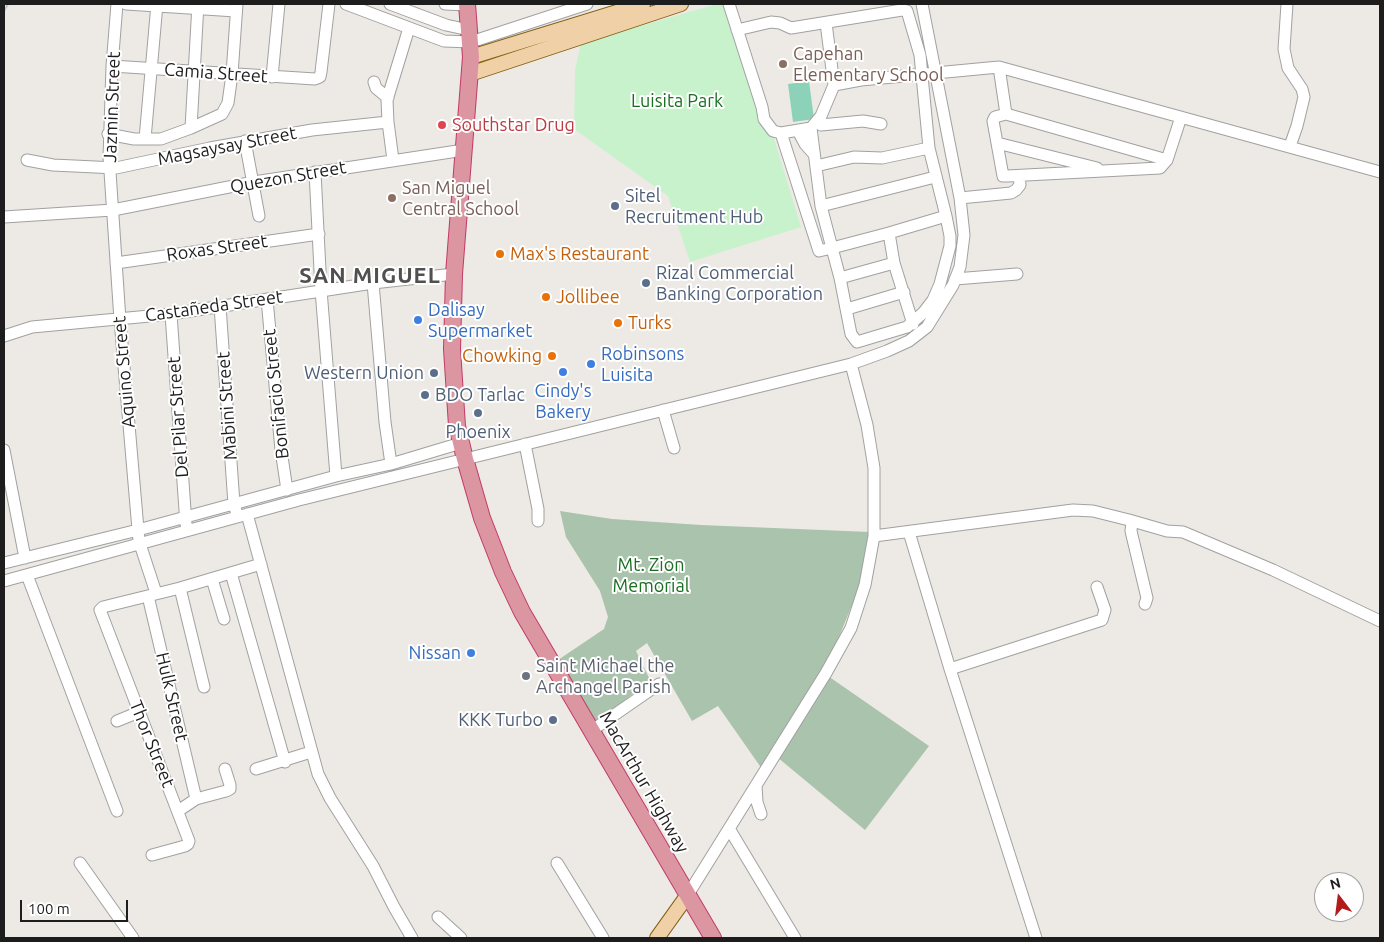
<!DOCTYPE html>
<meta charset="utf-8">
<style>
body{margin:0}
#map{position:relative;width:1384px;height:942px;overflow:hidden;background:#edeae5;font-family:Ubuntu,sans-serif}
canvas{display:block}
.frame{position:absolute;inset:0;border:5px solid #1d1d1d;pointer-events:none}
.north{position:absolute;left:1314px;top:872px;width:50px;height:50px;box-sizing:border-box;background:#fff;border:1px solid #a5a5a5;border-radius:50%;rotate:345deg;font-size:14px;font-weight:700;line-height:20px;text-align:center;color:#1d1d1d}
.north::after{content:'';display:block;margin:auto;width:18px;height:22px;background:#b21b19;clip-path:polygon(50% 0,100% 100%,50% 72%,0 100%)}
.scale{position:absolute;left:20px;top:900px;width:108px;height:22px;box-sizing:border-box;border:2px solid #1d1d1d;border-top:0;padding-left:6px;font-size:15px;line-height:18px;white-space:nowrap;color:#1d1d1d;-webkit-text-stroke:4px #fff;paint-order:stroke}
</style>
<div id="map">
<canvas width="1384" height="942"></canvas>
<div class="frame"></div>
<div class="north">N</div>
<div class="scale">100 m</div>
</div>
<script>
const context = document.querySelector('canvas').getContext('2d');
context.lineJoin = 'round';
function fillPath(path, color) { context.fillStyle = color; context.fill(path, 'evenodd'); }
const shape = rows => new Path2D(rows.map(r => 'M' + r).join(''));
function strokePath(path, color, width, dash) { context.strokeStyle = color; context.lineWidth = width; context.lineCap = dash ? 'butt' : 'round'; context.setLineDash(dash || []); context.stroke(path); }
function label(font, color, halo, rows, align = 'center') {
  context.font = font + ' Ubuntu,sans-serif'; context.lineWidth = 4; context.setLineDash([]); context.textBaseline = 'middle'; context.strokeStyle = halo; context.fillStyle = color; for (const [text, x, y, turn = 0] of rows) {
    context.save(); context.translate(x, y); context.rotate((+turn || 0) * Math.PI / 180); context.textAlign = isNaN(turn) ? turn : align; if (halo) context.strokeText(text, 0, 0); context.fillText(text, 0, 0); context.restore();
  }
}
fillPath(shape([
 [560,511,612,519,701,525,870,532,861,583,832,654,762,769,718,706,692,721,647,643,636,651,650,680,595,724,558,660,604,629,608,617,600,591,566,537],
 [828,676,929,746,865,830,777,757]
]), '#a9c3ad');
fillPath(shape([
 [717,4,733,4,801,227,690,262,668,196,574,129,575,70,581,43]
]), '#c7f2cb');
fillPath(shape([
 [809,81,814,119,793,122,788,84]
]), '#8cd2b8');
strokePath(shape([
 [4,11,8,4]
]), '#aacbd5', 2);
const minor = shape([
 [117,4,112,66,109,157,120,320,139,541,156,593],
 [126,4,236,11],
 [346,4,444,41,471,42,587,4],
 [390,4,446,25,469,30],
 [445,4,468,5],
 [729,4,762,107,764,119,773,131,781,133,811,128,821,116,834,85,826,23],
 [1287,4,1284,49,1288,68,1302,89,1304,97,1297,126,1290,146],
 [737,30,771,22,780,23,791,28,902,10,907,11,920,55,929,148,946,216],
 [112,66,315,79,320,77,321,72,329,4],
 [999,67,1006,114],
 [272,77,279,4],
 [374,82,376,88,388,98],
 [834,85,861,80,999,67,1380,172],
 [817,121,821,125,863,121,881,124],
 [388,122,387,100,409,28],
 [191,128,222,114,228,103,232,74,237,4],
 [811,128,821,206],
 [798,131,805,144,813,153],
 [781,133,819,251,832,248,889,233,946,216,950,236,950,246,940,284,933,300,923,313,907,327,857,342,851,334,840,278,832,248,821,206,935,177],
 [108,134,134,139,161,139,191,128,198,4],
 [145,139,157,4],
 [245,141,259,216],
 [997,143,1097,168],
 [27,160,53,165,116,168,210,148,312,130,388,122,393,160],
 [1167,160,1006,114,995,117,993,121,1003,176,1007,176,1160,168,1167,160,1181,117],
 [816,166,854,157,882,158,929,148],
 [315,172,321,290,336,476],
 [960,198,1011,193,1016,190,1020,185,1019,176],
 [4,217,113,210,254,182,464,150],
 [889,233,894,263,913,324],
 [116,263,319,234],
 [840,278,894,263],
 [955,279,1017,274],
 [373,283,385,422,391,464],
 [267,299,281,450,287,490],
 [220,306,234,504,236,511],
 [847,309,904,292],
 [171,314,186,524],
 [4,336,32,327,171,314,373,283,454,274],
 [663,410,674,448],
 [525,444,538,509,538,521],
 [4,450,25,558],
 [247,514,318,774,330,798,373,866,394,907,412,938],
 [1132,521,1131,531,1147,598,1145,604],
 [909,532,950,669,1036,938],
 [874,536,1073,510,1093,511,1129,520,1167,531,1183,532,1273,570,1380,621],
 [4,563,138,530,336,476,391,464,461,443],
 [231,573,285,762],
 [27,575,117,811],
 [212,579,224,619],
 [4,581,299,500,851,364,887,351,909,341,927,327,953,285,960,267,964,235,960,198,922,4],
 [180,588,204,687],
 [148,596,196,799],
 [950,669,1102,620,1105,610,1097,587],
 [117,721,139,712],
 [591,731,659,684],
 [256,769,311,752],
 [756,785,757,802,761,814],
 [178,811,196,799,226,791,230,789,230,785,225,769],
 [730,830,795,938],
 [152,855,185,846,188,844,189,841,100,610,103,607,180,588,261,564],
 [80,863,133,938],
 [557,863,603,938],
 [687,896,826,673,851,628,865,585,874,536,874,468,867,425,851,364],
 [438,917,461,938]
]);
const major = shape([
 [471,57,643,4],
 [470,74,681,4],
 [657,938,687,896]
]);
const highway = shape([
 [467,4,471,57,454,274,452,349,457,426,465,459,482,518,503,572,522,612,713,938]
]);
strokePath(minor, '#a1a1a1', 13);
strokePath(major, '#846013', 16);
strokePath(highway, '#c33a67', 18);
strokePath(minor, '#fff', 11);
strokePath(major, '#f0d1a7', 14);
strokePath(highway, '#db96a2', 16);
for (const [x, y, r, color] of [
 [783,64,5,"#8d6e63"],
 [442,125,5,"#e0444e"],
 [392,198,5,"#8d6e63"],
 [615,206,5,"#5c6f8a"],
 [500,254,5,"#e8710a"],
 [646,283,5,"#5c6f8a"],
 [546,297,5,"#e8710a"],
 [418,320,5,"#3f7fe0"],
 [618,323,5,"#e8710a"],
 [552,356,5,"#e8710a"],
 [591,364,5,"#3f7fe0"],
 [563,372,5,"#3f7fe0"],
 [434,373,5,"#5c6f8a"],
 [425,395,5,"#5c6f8a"],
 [478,413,5,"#5c6f8a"],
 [471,653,5,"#3f7fe0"],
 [526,676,5,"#6b7280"],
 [553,720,5,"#5c6f8a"]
]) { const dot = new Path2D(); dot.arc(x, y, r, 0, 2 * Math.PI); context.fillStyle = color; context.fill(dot); strokePath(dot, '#fff', 2); }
label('18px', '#785e54', '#fff', [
 ["Capehan",793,54],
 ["Elementary School",793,75],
 ["San Miguel",402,188],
 ["Central School",402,209]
], 'left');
label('18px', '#1d1d1d', '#fff', [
 ["Camia Street",216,73,4],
 ["Jazmin Street",112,107,-88],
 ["Magsaysay Street",227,146,-11],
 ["Quezon Street",288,177,-10],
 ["Roxas Street",217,248,-8],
 ["Castañeda Street",214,306,-8],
 ["Aquino Street",124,372,-95],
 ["Bonifacio Street",276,394,-96],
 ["Mabini Street",227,406,-94],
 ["Del Pilar Street",178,417,-94],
 ["Hulk Street",172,697,77],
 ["Thor Street",152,744,68],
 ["MacArthur Highway",644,782,60]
]);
label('18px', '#196e21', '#fff', [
 ["Luisita Park",677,101],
 ["Mt. Zion",651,565],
 ["Memorial",651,586]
]);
label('18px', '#be3a42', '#fff', [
 ["Southstar Drug",452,125]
], 'left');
label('18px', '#4e5e75', '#fff', [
 ["Sitel",625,196],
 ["Recruitment Hub",625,217],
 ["Rizal Commercial",656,273],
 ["Banking Corporation",656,294],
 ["Western Union",424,373,"right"],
 ["BDO Tarlac",435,395],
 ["Phoenix",478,432,"center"],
 ["KKK Turbo",543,720,"right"]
], 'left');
label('18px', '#c56008', '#fff', [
 ["Max's Restaurant",510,254],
 ["Jollibee",556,297],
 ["Turks",628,323],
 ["Chowking",542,356,"right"]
], 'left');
label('18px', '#366cbe', '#fff', [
 ["Dalisay",428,310],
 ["Supermarket",428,331],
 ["Robinsons",601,354],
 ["Luisita",601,375],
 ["Cindy's",563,391,"center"],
 ["Bakery",563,412,"center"],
 ["Nissan",461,653,"right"]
], 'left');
label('18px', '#5b616d', '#fff', [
 ["Saint Michael the",536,666],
 ["Archangel Parish",536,687]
], 'left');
context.letterSpacing = '1px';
label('bold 22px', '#505050', '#fff', [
 ["SAN MIGUEL",370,276]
]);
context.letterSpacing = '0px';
</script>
